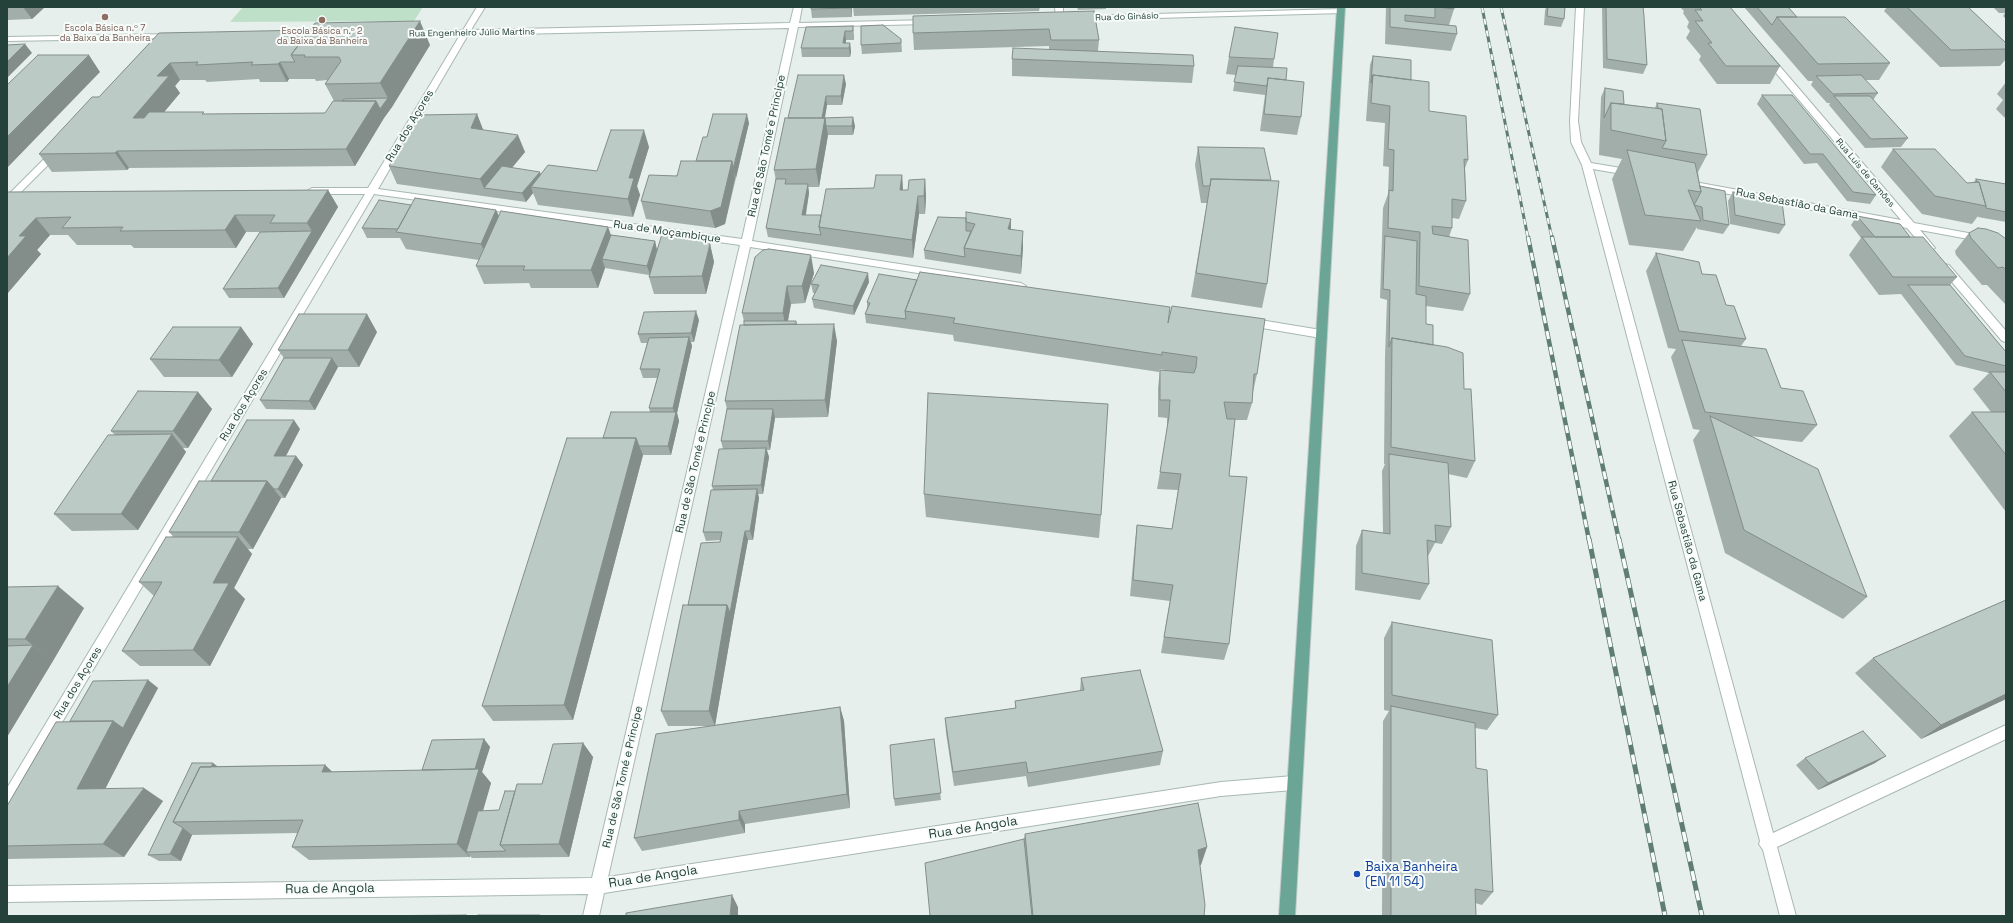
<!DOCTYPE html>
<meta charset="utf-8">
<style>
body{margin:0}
#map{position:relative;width:2013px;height:923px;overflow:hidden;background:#e6efeb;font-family:"Space Grotesk",sans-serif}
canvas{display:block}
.frame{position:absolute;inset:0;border:8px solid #24423a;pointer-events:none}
</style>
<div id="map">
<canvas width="2013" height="923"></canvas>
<div class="frame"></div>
</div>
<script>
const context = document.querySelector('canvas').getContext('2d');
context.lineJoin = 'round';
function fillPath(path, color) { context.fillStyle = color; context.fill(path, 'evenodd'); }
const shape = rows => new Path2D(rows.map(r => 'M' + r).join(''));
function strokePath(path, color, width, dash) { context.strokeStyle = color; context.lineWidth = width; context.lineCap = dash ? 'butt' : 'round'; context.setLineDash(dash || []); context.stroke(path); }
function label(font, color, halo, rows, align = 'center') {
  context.font = font + ' "Space Grotesk",sans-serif'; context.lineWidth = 4; context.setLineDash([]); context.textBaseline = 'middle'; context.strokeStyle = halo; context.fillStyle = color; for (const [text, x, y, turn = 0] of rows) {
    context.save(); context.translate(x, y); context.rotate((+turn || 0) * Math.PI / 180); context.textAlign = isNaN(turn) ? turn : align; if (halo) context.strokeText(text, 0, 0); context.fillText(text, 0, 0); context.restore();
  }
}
fillPath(shape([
 [243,7,423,7,414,21,230,22]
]), '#bfe0c8');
const street = shape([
 [477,7,485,7,471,30,790,23,794,7,802,7,799,23,931,20,931,24,928,24,798,27,752,241,1021,283,1026,286,1021,289,750,247,608,877,1221,782,1293,776,1298,778,1300,783,1298,788,1293,790,1221,796,604,893,599,916,583,916,588,894,7,902,7,886,592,878,740,245,374,194,12,807,7,809,7,788,365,194,312,194,307,191,312,188,368,188,460,35,410,36,406,34,410,32,463,30,477,7],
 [789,28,742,239,378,189,468,35,789,28],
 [1055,7,1063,7,1063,20,1056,18,1055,7],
 [1576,7,1584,7,1578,121,1581,142,1591,163,1633,170,1638,173,1633,176,1593,169,1773,833,2006,725,2006,739,1777,847,1796,916,1780,916,1763,850,1759,844,1760,841,1582,165,1571,142,1570,121,1576,7],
 [1341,9,1345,11,1344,13,1080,20,1076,18,1080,16,1341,9],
 [172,34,175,34,175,38,7,41,7,37,172,34],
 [1768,55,1771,56,1914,223,2006,240,2006,246,1920,230,1935,248,1930,251,1926,250,1907,228,1681,185,1679,183,1684,180,1901,220,1765,60,1765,56,1768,55],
 [57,148,60,149,60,153,10,203,7,204,7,196,54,149,57,148],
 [1945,264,1949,265,2006,331,2006,342,2002,341,1941,269,1940,267,1941,265,1945,264],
 [1248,318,1321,330,1326,334,1321,338,1244,325,1243,322,1244,319,1248,318]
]);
const primary = shape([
 [1337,7,1345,7,1295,916,1279,916,1337,7]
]);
strokePath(street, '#a8b8b2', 2);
strokePath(primary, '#c2cac8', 2);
fillPath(street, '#fff');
fillPath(primary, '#6aa596');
const railFar2 = shape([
 [1482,7,1528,238],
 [1501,7,1552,238]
]);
const railFar1 = shape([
 [1528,237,1589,540],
 [1552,237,1619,540]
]);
const rail = shape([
 [1589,539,1665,916],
 [1619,539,1702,916]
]);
strokePath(railFar2, '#5f7d75', 3);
strokePath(railFar1, '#5f7d75', 4.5);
strokePath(rail, '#5f7d75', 5);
strokePath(railFar2, '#f7fbf9', 2, [6]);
strokePath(railFar1, '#f7fbf9', 3, [8]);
strokePath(rail, '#f7fbf9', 3.5, [10]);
fillPath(shape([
 [7,7,45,7,32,19,7,20],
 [852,7,852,17,812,18,811,9],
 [853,7,1040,7,1039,11,854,16],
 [1077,7,1106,7,1106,9,1078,10],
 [1118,7,1186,7,1118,8],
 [1386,7,1454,7,1454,9,1449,25,1457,34,1451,51,1385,44],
 [1546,7,1565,7,1564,19,1561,27,1544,25,1545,11],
 [1602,7,1643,7,1647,65,1643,74,1603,68],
 [1680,7,1730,7,1780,66,1770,84,1717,84,1699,60,1701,56,1686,38,1690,31,1687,27,1689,22,1683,13,1684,11],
 [1744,7,1788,7,1797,17,1890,63,1879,80,1865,80,1878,93,1873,100,1908,138,1901,147,1865,148,1829,105,1830,103,1827,103,1811,85,1813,81,1808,81],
 [1887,7,1968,7,2006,43,2006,59,2000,66,1940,67,1884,11],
 [1993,7,2006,7,2006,19,2003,16,2005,13,1999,13],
 [1094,11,1099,40,1098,51,1194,66,1192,83,1012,76,1012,59,1049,49,1049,46,914,50,913,33],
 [853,26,854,35,854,40,846,40,846,43,850,43,851,52,850,57,802,57,801,48],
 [159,33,430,45,392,107,384,118,355,166,129,168,127,170,52,172,39,154,99,97],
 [259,79,260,82,287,82,289,79,315,79,316,81,328,80,325,84,334,101,325,113,205,114,164,112,180,93,175,86,180,80,205,80,207,82],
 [901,39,902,52,862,54,861,45],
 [1373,56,1411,80,1429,111,1468,160,1465,168,1466,201,1459,219,1452,218,1452,228,1449,237,1470,294,1463,311,1426,306,1426,324,1433,345,1464,389,1475,461,1467,478,1448,474,1451,527,1442,544,1435,543,1427,558,1429,584,1420,600,1355,590,1356,546,1362,530,1383,533,1382,471,1385,464,1384,464,1385,356,1387,300,1380,298,1383,208,1388,194,1389,167,1383,166,1385,123,1366,121,1370,65],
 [1229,57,1274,59,1273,68,1286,80,1301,117,1297,135,1260,131,1265,95,1233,91,1236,75,1226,74],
 [2006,82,2006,119,1996,109,2003,100,1997,94],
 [846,84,842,105,827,105,825,118,855,126,853,135,828,135,819,187,808,187,809,193,806,215,821,215,902,175,903,190,908,190,925,179,926,197,925,214,919,214,913,258,768,237,766,228,776,181,774,170,788,118],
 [1605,88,1624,104,1655,108,1657,103,1707,155,1698,172,1700,186,1729,225,1723,234,1697,229,1697,227,1683,251,1629,245,1612,179,1622,159,1599,155,1601,97],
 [1762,95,1876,195,1870,204,1847,201,1817,163,1804,164,1757,104],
 [477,114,483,130,525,152,512,168,541,174,597,171,649,147,637,186,640,195,633,217,538,205,533,193,526,202,397,184,389,166],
 [749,123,725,224,715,228,646,219,641,201,696,161,707,137],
 [1198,147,1267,284,1262,308,1191,297,1207,203,1201,203,1195,165],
 [1893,149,1967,183,1973,183,1976,179,2006,184,2006,222,1978,217,1978,216,1972,224,1922,214,1881,167],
 [328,190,338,207,284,298,229,298,223,289,260,232,246,232,236,248,134,248,131,245,77,245,68,235,50,235,37,250,41,254,7,294,7,192],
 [1733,192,1785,225,1779,234,1730,224,1728,201],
 [411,205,496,210,499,216,608,227,611,235,655,241,657,249,710,244,714,262,706,294,654,294,649,277,649,275,605,268,598,288,531,288,529,283,484,284,476,266,479,260,406,249,400,238,367,238,362,228],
 [1857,216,1910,237,1957,277,1950,285,2006,352,2006,512,1949,436,1972,412,1991,412,1973,389,1989,373,1956,365,1901,294,1879,295,1849,255,1861,238,1851,225],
 [938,217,1011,219,1011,229,1023,248,1021,274,925,259,924,250],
 [1969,233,2006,239,2006,305,1987,285,1982,285,1956,255,1955,251],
 [1656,253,1702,274,1726,305,1746,339,1741,346,1817,425,1802,442,1750,436,1867,597,1843,619,1725,553,1693,440,1700,430,1693,429,1671,357,1676,349,1668,348,1646,271],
 [755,257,814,273,805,303,791,304,788,321,796,321,797,324,837,341,828,417,775,418,770,450,767,450,769,457,763,494,758,494,759,498,753,540,748,540,733,621,715,725,840,707,844,721,850,808,745,824,745,833,642,851,634,838,710,726,668,726,661,711,688,605,720,542,721,540,706,541,703,532,713,490,712,486,723,449,721,441,727,409,725,401,744,325,744,321,742,313],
 [869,282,854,315,814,308,812,299,815,293,813,293,811,284],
 [867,302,1168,323,1257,374,1253,392,1252,403,1247,420,1235,420,1229,476,1229,644,1224,660,1161,653,1170,601,1130,596,1135,542,1137,525,1172,529,1178,490,1157,489,1167,432,1167,418,1158,417,1158,388,1160,370,1177,372,1160,369,1159,372,954,341,953,335,866,323,865,314,867,308],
 [699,320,694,342,691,342,692,346,677,413,679,421,671,455,643,455,573,720,493,721,482,706,650,412,649,408,657,378,643,378,640,369,647,343,641,343,638,334],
 [241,327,253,344,232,377,164,377,150,359],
 [377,332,359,367,338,367,315,410,266,409,260,400,284,358,278,350],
 [198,392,212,409,188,448,183,448,186,452,138,530,72,531,54,514,115,435,111,431],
 [300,429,286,456,296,456,303,465,285,498,281,498,253,549,248,549,252,554,234,588,245,599,210,666,140,666,122,651,154,596,139,582,174,537,169,532,211,481],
 [924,494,1101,515,1099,538,926,517],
 [7,587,84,608,7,737],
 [2006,600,2006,699,1921,739,1855,673,1873,658],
 [1392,622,1498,715,1487,730,1475,728,1476,768,1493,892,1482,905,1475,903,1476,916,1382,916,1383,721,1389,711,1384,710,1384,638],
 [1081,678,1163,751,1160,765,1028,787,1026,776,954,786,946,733,945,718,1015,708,1015,701,1080,691],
 [148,680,158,688,105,788,163,801,124,857,7,859,7,806,70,721],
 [484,739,490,747,482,772,491,783,483,811,499,810,515,791,542,784,583,743,593,757,569,857,472,858,470,856,470,857,309,860,292,847,297,833,192,835,181,861,159,861,148,855,213,763,217,766,325,765,332,772,422,770],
 [934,739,941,800,895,806,894,799],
 [1805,758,1875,763,1818,790,1796,765],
 [1025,834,1207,847,1200,865,1204,916,930,916,1024,839]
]), '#a1aea9');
fillPath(shape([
 [23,7,45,7,32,19],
 [851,7,852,7,852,17],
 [420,21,430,45,392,107,384,118,355,166,346,149,376,101,388,98,380,83],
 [845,31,846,40,845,48,843,43],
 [850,43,851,52,850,57,849,48],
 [25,44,32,53,7,78,7,62],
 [89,55,100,72,7,168,7,137],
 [280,62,289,79,287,82,278,64],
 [170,63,180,80,175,86,180,93,145,135,133,118,157,76],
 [844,75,846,84,842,105,841,96],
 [826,96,827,105,823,127,822,118],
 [477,114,484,132,471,128],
 [747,114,749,123,736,178,733,169],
 [853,117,855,126,853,135,852,126],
 [825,118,828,135,819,187,816,169],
 [644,130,649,147,637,186,640,195,633,217,628,199,629,178],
 [518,135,525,152,494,189,484,188,480,179],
 [117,151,129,168,127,170,115,153],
 [732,161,735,178,725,224,715,228,710,211],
 [540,172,543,181,531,187,533,193,526,202,522,193],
 [902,175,903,192,900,190],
 [925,179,926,197,925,214,924,196],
 [808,184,809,193,804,224,802,215],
 [328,190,338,207,284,298,278,288,312,231,307,223],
 [918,196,919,214,913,258,912,240],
 [496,210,504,227,489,262,481,244],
 [235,215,246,232,236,248,225,230],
 [36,218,50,235,37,250,41,254,7,294,7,258,19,236],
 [1011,219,1011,236,1008,229],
 [608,227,614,245,602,259,605,268,598,288,591,270],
 [1023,231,1023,248,1021,274,1021,256],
 [655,241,657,251,650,275,647,266],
 [710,244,714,262,706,294,702,276],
 [811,255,814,273,805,303,802,286],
 [868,273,869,282,854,315,853,306],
 [787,286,791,304,786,330,783,313],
 [696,311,699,320,694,342,691,333],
 [367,314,377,332,359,367,348,350],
 [834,324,837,341,828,417,825,400],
 [241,327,253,344,232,377,219,360],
 [689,337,692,346,677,413,679,421,671,455,668,446,675,415,673,408],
 [332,358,338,367,315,410,309,401],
 [198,392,212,409,188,448,173,431],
 [773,409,775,418,770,450,768,441],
 [294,420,300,429,281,465,274,456],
 [172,434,186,452,138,530,121,514],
 [636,438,643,455,573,720,564,705],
 [766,448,769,457,763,494,761,485],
 [296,456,303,465,285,498,278,489],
 [267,481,281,498,253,549,239,532],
 [757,489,759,498,753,540,750,531],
 [745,531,748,540,733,621,715,726,709,711,727,605],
 [238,537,252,554,234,588,245,599,210,666,193,650,213,583],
 [58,586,84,608,53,661,25,639],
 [33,645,53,661,7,737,7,687],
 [148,680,158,688,133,735,123,728],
 [2006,694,2006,699,1921,739,1941,725],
 [840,707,844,721,850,808,847,794],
 [113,721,133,735,98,803,77,789],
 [484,739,490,747,482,772,491,783,471,851,466,852,470,856,470,857,457,844,473,776],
 [583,743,593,757,569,857,559,844],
 [1886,756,1875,763,1818,790,1828,783],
 [213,763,222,770,186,822],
 [325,765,340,779,322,772],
 [144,788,163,801,124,857,103,844],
 [739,811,745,824,745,833,739,820],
 [183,828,192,835,181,861,170,854],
 [1207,847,1201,865,1192,867,1198,850],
 [732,895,738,907,738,916,730,916]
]), '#838d89');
const building = shape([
 [811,7,851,7,851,8,811,9,811,7],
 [1390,7,1435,7,1435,18,1405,15,1405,21,1456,26,1457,34,1390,27,1390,7],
 [1438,7,1454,7,1454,9,1438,7],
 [1548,7,1565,7,1564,19,1547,16,1548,7],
 [1606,7,1643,7,1644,16,1647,65,1607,59,1606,7],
 [1699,7,1730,7,1780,66,1726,66,1708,43,1712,43,1695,21,1703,21,1695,10,1702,10,1699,7],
 [1757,7,1788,7,1797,17,1777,17,1772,25,1757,7],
 [1907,7,1968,7,2006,43,2006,49,1951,50,1907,7],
 [1094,11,1099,40,1051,40,1049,29,913,33,913,16,1094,11],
 [1777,17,1845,17,1890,63,1818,64,1777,17],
 [420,21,380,83,325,84,341,61,339,57,304,57,305,55,291,55,315,23,420,21],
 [883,25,901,39,901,43,861,45,861,26,883,25],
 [853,26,853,31,845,31,843,43,850,43,849,48,801,48,806,27,853,26],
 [1235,27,1278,33,1274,59,1229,57,1235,27],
 [310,30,291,55,295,62,280,62,278,64,251,65,253,62,196,65,198,62,170,63,157,76,169,76,133,118,144,118,149,112,204,112,202,114,325,113,333,101,376,101,346,149,117,151,115,153,39,154,92,97,99,97,159,33,310,30],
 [25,44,7,62,7,45,25,44],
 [1013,48,1193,55,1194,66,1012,59,1013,48],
 [38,55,89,55,7,137,7,85,38,55],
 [1373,56,1411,60,1411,80,1373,75,1371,83,1373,56],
 [1238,66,1287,68,1286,80,1268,78,1267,86,1234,82,1238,66],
 [798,75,844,75,841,96,826,96,822,118,853,117,852,126,826,126,825,118,788,118,798,75],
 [1373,75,1429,82,1429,111,1466,116,1468,160,1464,159,1466,201,1452,199,1452,228,1432,226,1433,234,1468,240,1470,294,1419,286,1420,232,1388,228,1389,190,1393,191,1394,150,1388,149,1390,106,1371,103,1373,75],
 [1861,75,1878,93,1833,94,1816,76,1861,75],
 [1268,78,1304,82,1301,117,1264,114,1268,78],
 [1605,88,1623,91,1624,104,1611,103,1604,118,1605,88],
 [1762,95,1792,95,1876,195,1853,192,1823,154,1810,154,1762,95],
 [1834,96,1870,96,1908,138,1871,139,1834,96],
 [388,98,380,109,376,101,342,101,344,99,388,98],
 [1611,103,1662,109,1666,141,1611,130,1611,103],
 [1657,103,1700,109,1707,155,1662,148,1666,141,1662,109,1658,108,1657,103],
 [477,114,471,128,518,135,480,179,389,166,419,115,477,114],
 [713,114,747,114,733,169,732,161,696,161,703,137,707,137,713,114],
 [785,118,825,118,816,169,774,170,785,118],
 [611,130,644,130,629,178,634,178,628,199,531,187,548,165,597,171,611,130],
 [1198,147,1264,148,1271,180,1211,179,1210,186,1203,186,1198,147],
 [1893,149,1935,149,1967,183,1979,182,1986,206,1935,196,1893,149],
 [1627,150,1695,163,1701,192,1688,190,1701,221,1645,215,1627,150],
 [681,161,732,161,721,207,710,211,641,201,649,175,677,176,681,161],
 [502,166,540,172,522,193,484,188,502,166],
 [876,175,902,175,900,190,908,190,909,180,925,179,924,196,918,196,912,240,819,227,826,189,874,188,876,175],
 [776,179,786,179,785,184,808,184,802,215,821,215,819,227,821,235,766,228,776,179],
 [1211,179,1279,181,1267,284,1196,273,1211,179],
 [1976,179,2006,184,2006,212,1986,208,1986,206,1979,182,1977,182,1976,179],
 [1700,186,1725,191,1729,225,1703,220,1702,207,1694,205,1701,192,1700,186],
 [328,190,307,223,270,223,275,215,235,215,225,230,120,231,123,227,62,228,71,217,36,218,19,236,26,236,7,258,7,192,328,190],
 [1733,192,1782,202,1785,225,1735,215,1733,192],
 [415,198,496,210,481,244,396,232,415,198],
 [379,200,411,205,398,229,362,228,379,200],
 [501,211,608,227,591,270,523,270,525,266,476,266,501,211],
 [966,212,1011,219,1008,229,1023,231,1021,256,964,248,975,224,966,222,966,212],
 [1857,216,1900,224,1910,237,1875,237,1857,216],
 [938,217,966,218,966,231,971,231,964,248,965,257,924,250,938,217],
 [1978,228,1986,229,1998,233,2006,239,2006,270,2003,267,1998,268,1971,238,1969,233,1978,228],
 [312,231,278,288,223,289,260,232,312,231],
 [662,234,704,238,710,244,702,276,649,277,662,234],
 [611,235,655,241,647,266,602,259,611,235],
 [1385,236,1417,241,1416,294,1426,296,1426,324,1433,325,1433,345,1392,338,1389,347,1390,290,1383,289,1385,236],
 [1862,237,1923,237,1957,277,1893,277,1862,237],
 [769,249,811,255,802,286,787,286,783,313,742,313,755,257,763,250,769,249],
 [1656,253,1699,262,1702,274,1716,275,1726,305,1734,306,1746,339,1679,331,1656,253],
 [821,265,868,273,853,306,812,299,819,285,811,284,821,265],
 [920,272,1170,307,1168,323,1172,306,1265,319,1257,374,1254,374,1252,403,1224,402,1227,419,1235,419,1229,476,1247,477,1229,644,1164,637,1173,585,1133,580,1137,525,1172,529,1181,474,1160,472,1169,416,1170,400,1160,400,1160,370,1194,373,1196,367,1197,357,1162,352,1162,355,953,323,955,318,905,311,920,272],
 [879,274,917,280,905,311,906,319,865,314,870,303,867,302,879,274],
 [1908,285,1950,285,2006,352,2006,366,1965,356,1908,285],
 [696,311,691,333,638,334,644,312,696,311],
 [299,314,367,314,348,350,278,350,299,314],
 [744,321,796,321,796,324,744,325,744,321],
 [834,324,825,400,725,401,740,325,834,324],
 [173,327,241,327,219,360,150,359,173,327],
 [689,337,673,408,649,408,660,369,640,369,649,338,689,337],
 [1392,338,1447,347,1463,353,1464,389,1471,389,1475,461,1391,447,1392,338],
 [1682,340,1766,349,1781,388,1803,391,1817,425,1705,412,1682,340],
 [284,358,332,358,309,401,260,400,284,358],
 [1990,372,2006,372,2006,392,1990,372],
 [138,391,198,392,173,431,111,431,138,391],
 [928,393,1108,404,1101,515,924,494,928,393],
 [727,409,773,409,768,441,721,441,727,409],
 [611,412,676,412,668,446,639,446,636,438,603,438,611,412],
 [1972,412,2006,412,2006,455,1972,412],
 [1710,416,1818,469,1867,597,1744,530,1710,416],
 [247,420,294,420,274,456,296,456,278,489,274,489,267,481,211,481,247,420],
 [172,434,121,514,54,514,108,435,172,434],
 [567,438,636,438,564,705,482,706,567,438],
 [766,448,761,485,712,486,719,449,766,448],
 [1389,454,1448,463,1451,527,1435,525,1436,542,1427,540,1429,584,1362,573,1362,530,1390,534,1389,454],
 [199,481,267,481,239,532,169,532,199,481],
 [757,489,750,531,745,531,730,613,727,605,688,605,701,543,720,542,722,532,703,532,711,490,757,489],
 [166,537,238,537,213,583,229,583,193,650,122,651,162,582,139,582,166,537],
 [58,586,25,639,7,639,7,587,58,586],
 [2006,600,2006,694,1941,725,1873,658,2006,600],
 [683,605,727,605,709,711,661,711,683,605],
 [1392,622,1492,640,1498,715,1392,695,1392,622],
 [33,645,7,687,7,646,33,645],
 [1140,670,1163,751,1028,773,1026,762,953,772,945,718,1016,708,1015,701,1084,690,1081,678,1140,670],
 [148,680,123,728,113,721,70,721,93,681,148,680],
 [1391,706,1475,723,1476,768,1487,770,1493,892,1475,889,1476,916,1391,916,1391,706],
 [840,707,847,794,739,811,739,820,634,838,656,734,840,707],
 [113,721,77,789,144,788,103,844,7,846,7,806,56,722,113,721],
 [1863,731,1886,756,1828,783,1805,758,1863,731],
 [484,739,475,769,422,770,432,740,484,739],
 [934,739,941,793,894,799,890,745,934,739],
 [583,743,559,844,500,845,517,784,542,784,553,744,583,743],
 [192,763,213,763,211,767,200,767,173,822,183,828,170,854,148,855,192,763],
 [325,765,322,772,479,769,457,844,292,847,303,820,173,822,200,767,325,765],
 [505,791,515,791,500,845,506,851,466,852,478,811,499,810,505,791],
 [1198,803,1207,847,1198,850,1205,905,1204,916,1033,916,1025,834,1198,803],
 [1024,839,1032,916,930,916,925,863,1024,839],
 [732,895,730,916,626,916,626,913,732,895],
 [466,915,466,916,354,916,466,915],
 [478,915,540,915,539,916,477,916,478,915]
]);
fillPath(building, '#bbcac4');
strokePath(building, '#838d89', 1);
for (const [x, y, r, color] of [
 [105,17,4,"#8d6e63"],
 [322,20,4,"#8d6e63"],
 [1357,874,4,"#1a4fb4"]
]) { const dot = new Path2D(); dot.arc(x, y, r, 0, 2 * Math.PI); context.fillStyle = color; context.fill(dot); strokePath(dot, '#f7fbf9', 1.5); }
label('9px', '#24423a', '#f7fbf9', [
 ["Rua do Ginásio",1127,17,-2],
 ["Rua Engenheiro Júlio Martins",472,33,-1],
 ["Rua Luis de Camões",1865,173,50]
]);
label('9px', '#785e54', '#f7fbf9', [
 ["Escola Básica n.º 7",105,29],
 ["da Baixa da Banheira",105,39],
 ["Escola Básica n.º 2",322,32],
 ["da Baixa da Banheira",322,42]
]);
label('11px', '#24423a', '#f7fbf9', [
 ["Rua dos Açores",410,126,-59],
 ["Rua de São Tomé e Principe",767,146,-78],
 ["Rua Sebastião da Gama",1797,204,11],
 ["Rua de Moçambique",667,232,8],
 ["Rua dos Açores",244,405,-59],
 ["Rua de São Tomé e Principe",696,462,-77],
 ["Rua Sebastião da Gama",1687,541,75],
 ["Rua dos Açores",78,683,-59],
 ["Rua de São Tomé e Principe",623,777,-77]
]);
label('13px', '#24423a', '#f7fbf9', [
 ["Rua de Angola",973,828,-9],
 ["Rua de Angola",653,877,-9],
 ["Rua de Angola",330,889,-1]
]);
label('13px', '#164399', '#f7fbf9', [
 ["Baixa Banheira",1365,867],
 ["(EN 11 54)",1365,882]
], 'left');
</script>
